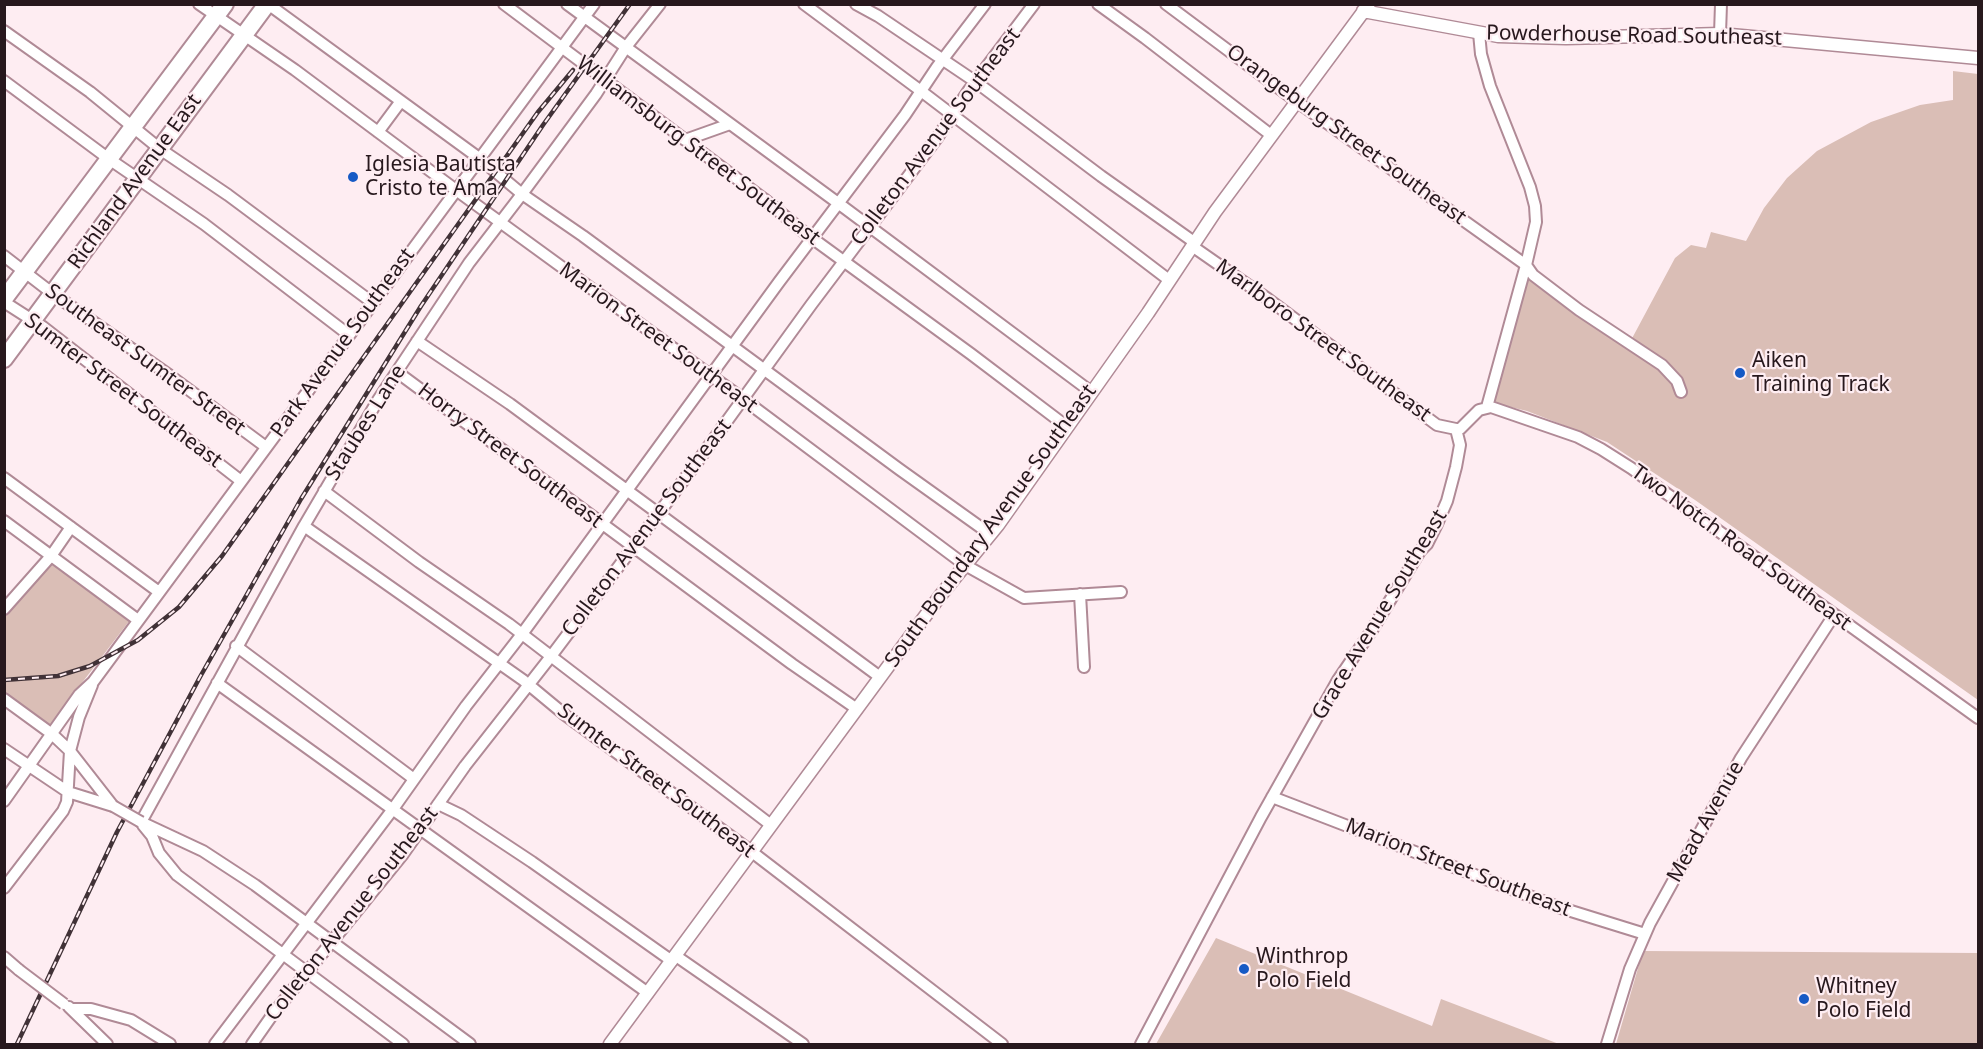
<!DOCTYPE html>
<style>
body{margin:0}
#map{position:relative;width:1983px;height:1049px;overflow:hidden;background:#feedf2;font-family:"Noto Sans",sans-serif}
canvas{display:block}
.frame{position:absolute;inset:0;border:6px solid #27181d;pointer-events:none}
</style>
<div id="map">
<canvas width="1983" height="1049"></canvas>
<div class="frame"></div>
</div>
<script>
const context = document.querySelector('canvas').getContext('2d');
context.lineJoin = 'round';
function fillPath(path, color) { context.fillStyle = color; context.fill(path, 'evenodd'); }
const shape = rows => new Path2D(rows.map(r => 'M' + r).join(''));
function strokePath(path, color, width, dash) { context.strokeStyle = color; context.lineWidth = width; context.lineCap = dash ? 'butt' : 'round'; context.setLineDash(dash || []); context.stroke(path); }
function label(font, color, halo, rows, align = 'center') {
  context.font = font + ' "Noto Sans",sans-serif'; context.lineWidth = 4.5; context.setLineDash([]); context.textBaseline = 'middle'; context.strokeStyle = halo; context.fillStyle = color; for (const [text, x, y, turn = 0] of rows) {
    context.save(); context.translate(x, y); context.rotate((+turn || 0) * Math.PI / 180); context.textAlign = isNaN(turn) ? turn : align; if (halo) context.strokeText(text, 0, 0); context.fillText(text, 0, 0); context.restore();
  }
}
fillPath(shape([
 [1953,71,1978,74,1978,700,1695,500,1607,442,1527,411,1494,403,1528,274,1629,344,1675,258,1691,245,1706,248,1711,232,1746,241,1764,208,1787,178,1817,151,1871,122,1920,105,1953,100],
 [50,562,130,620,49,726,5,693,5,617],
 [1216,938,1432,1026,1441,999,1559,1044,1156,1044],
 [1643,951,1978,953,1978,1044,1616,1044]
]), '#dabeb6');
const minor = shape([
 [199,4,295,70,456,190,743,399,965,565,1024,598,1121,592],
 [268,4,479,158,522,194,583,236,899,469,990,534],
 [504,4,764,199,805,233,971,354,1066,426],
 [567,4,838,203,1090,391],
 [804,4,921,91,1169,280],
 [856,4,878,16,976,82,1101,176,1194,242],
 [1098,4,1145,38,1271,135],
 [1166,4,1296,101,1526,265,1533,275,1579,310,1662,365,1677,381,1681,392],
 [4,31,90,92,160,149,228,195,373,303],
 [1479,33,1481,54,1490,86,1530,187,1535,206,1536,222,1526,265,1487,407],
 [1720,34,1721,4],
 [4,81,109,159,204,224,349,335],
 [378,132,401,101],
 [685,140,730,124],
 [1192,246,1268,299,1437,425,1456,429],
 [4,256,52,293,169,375,266,447],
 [4,302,43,327,241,481],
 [417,341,510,404,880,677],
 [397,372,792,664,857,709],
 [1456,429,1460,429,1479,410,1491,407,1578,437,1601,449,1631,468,1978,718],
 [4,478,159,592],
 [324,491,419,562,509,624,771,825],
 [4,521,138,620],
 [304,526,523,680,564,714,752,852,1002,1044],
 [1080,594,1084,667],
 [4,609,51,556,71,527],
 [236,646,414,779],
 [217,683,648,993],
 [4,699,52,734,70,751,113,806],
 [4,749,68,792,113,806],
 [1272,797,1558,907,1645,934],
 [4,801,79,695,93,682,594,4],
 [438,804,461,815,532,862,672,961],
 [141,822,304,526,378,400,469,263,522,194,596,94,626,47,660,4],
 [141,822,203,851,255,885,470,1044],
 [143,825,152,836,159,853,177,875,403,1044],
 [4,888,63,811,67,802,70,751,79,717,92,685],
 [676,956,803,1044],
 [4,957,19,970],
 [69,1007,107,1044],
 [72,1009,91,1009,131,1020,170,1044],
 [215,1044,393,809,466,706,522,634,779,282,905,115,937,67,985,4],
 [252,1044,273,1014,403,854,465,766,552,655,698,461,811,305,937,138,969,90,1034,4],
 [1141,1044,1261,817,1338,680,1372,630,1420,551,1427,544,1437,524,1447,501,1456,467,1460,445,1456,429],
 [1607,1044,1630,969,1650,923,1741,758,1834,615]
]);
const tertiary = shape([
 [1363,11,1498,36,1566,38,1720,34,1978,58],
 [610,1044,940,596,998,525,1148,313,1215,212,1369,4]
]);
const primary = shape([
 [4,299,225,4],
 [4,359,267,4]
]);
strokePath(minor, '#b08a96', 14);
strokePath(tertiary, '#b08a96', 15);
strokePath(primary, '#b08a96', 20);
strokePath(minor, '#fff', 10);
strokePath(tertiary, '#fff', 12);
strokePath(primary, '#fff', 16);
const rail = shape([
 [4,680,58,676,90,666,138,640,179,607,222,556,538,112,573,70],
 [17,1044,117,832,200,677,301,499,421,306,543,125,630,4]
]);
strokePath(rail, '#413237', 4.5);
strokePath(rail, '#feedf2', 2, [7]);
const minorBridge = shape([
 [113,806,141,822],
 [19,970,64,1004]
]);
strokePath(minorBridge, '#b08a96', 14, []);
strokePath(minorBridge, '#fff', 10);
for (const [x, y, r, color] of [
 [353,177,6,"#165ac5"],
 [1740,373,6,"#165ac5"],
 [1244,969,6,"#165ac5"],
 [1804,999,6,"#165ac5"]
]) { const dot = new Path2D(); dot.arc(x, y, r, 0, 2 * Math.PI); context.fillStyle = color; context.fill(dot); strokePath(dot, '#feedf2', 2); }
label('21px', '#27181d', '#feedf2', [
 ["Powderhouse Road Southeast",1634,36,1],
 ["Orangeburg Street Southeast",1346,135,36],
 ["Colleton Avenue Southeast",936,137,-53],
 ["Williamsburg Street Southeast",698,151,37],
 ["Richland Avenue East",135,182,-54],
 ["Marion Street Southeast",658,338,36],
 ["Marlboro Street Southeast",1323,341,36],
 ["Park Avenue Southeast",343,343,-54],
 ["Southeast Sumter Street",145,360,36],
 ["Sumter Street Southeast",123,391,37],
 ["Staubes Lane",366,423,-58],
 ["Horry Street Southeast",510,456,37],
 ["South Boundary Avenue Southeast",991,526,-54],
 ["Colleton Avenue Southeast",647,528,-53],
 ["Two Notch Road Southeast",1741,548,36],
 ["Grace Avenue Southeast",1380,615,-59],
 ["Sumter Street Southeast",656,781,37],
 ["Mead Avenue",1706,822,-61],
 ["Marion Street Southeast",1458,868,21],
 ["Colleton Avenue Southeast",352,914,-52]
]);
label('21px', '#27181d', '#feedf2', [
 ["Iglesia Bautista",365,165],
 ["Cristo te Ama",365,189],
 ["Aiken",1752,361],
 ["Training Track",1752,385],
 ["Winthrop",1256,957],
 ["Polo Field",1256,981],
 ["Whitney",1816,987],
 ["Polo Field",1816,1011]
], 'left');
</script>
